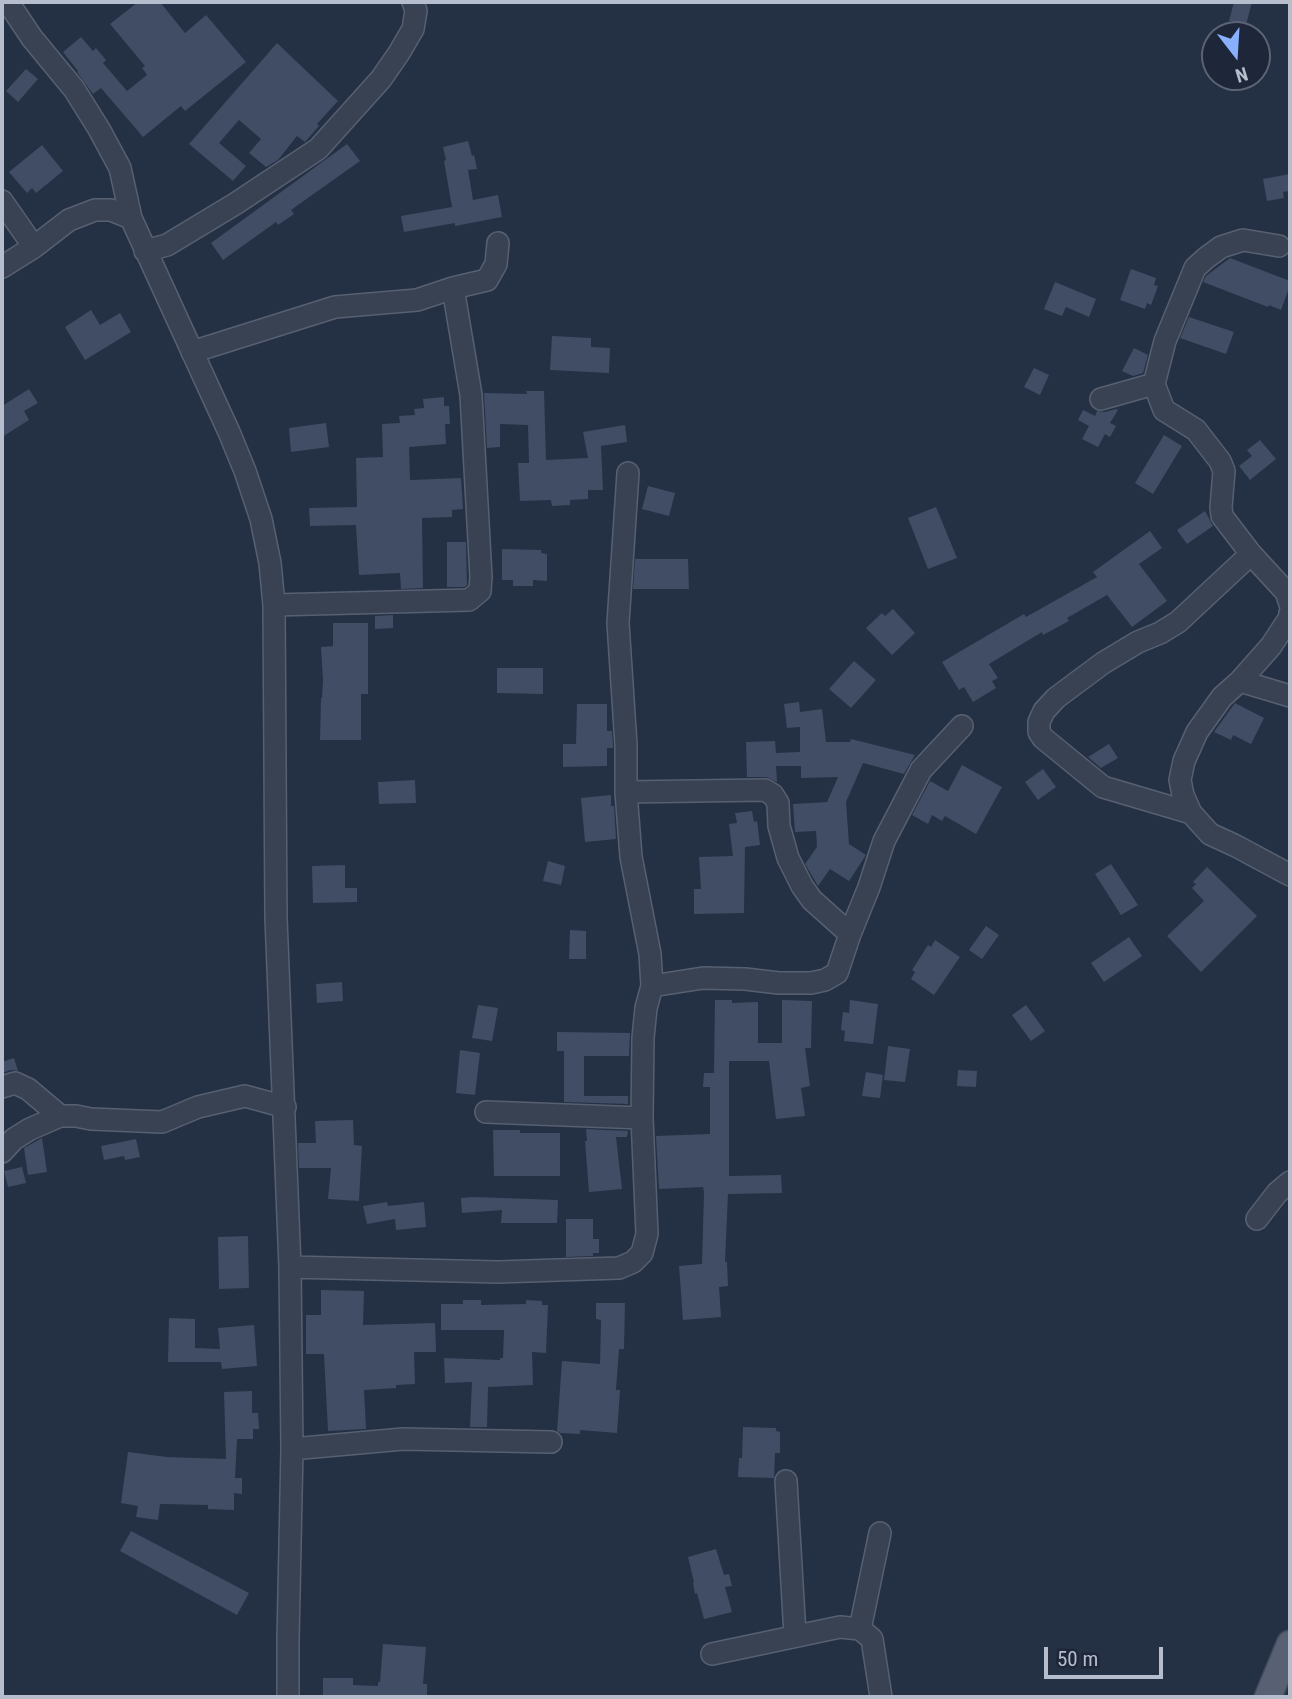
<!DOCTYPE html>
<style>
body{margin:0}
#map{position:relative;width:1292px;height:1699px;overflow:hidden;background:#243044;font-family:"Roboto Condensed",sans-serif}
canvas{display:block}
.frame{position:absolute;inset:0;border:4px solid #b6becd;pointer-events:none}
.north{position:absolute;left:1201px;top:21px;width:70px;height:70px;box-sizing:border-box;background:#1e2739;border:2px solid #5b6374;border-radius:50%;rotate:163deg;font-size:19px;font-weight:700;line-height:28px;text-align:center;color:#b6becd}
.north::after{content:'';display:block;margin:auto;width:24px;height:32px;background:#89b0ff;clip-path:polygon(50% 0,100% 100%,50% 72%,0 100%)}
.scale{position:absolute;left:1044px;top:1647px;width:119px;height:32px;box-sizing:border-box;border:4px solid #b6becd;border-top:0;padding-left:9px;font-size:21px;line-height:24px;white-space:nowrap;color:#b6becd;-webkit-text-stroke:5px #1e2739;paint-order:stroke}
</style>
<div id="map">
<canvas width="1292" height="1699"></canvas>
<div class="frame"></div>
<div class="north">N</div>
<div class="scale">50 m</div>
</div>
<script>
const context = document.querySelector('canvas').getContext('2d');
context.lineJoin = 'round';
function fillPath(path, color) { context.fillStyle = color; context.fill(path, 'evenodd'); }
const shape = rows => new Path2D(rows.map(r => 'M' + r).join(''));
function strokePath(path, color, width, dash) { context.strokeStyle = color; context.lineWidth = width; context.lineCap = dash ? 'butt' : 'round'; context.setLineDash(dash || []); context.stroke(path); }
fillPath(shape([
 [138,2,160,2,185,33,206,15,246,62,185,111,181,106,143,137,101,88,93,94,77,72,78,71,63,52,81,37,93,51,96,48,106,60,103,63,127,91,147,75,142,68,145,66,110,24],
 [1234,2,1252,2,1246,25,1229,21],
 [277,43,338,101,317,124,319,126,305,142,297,136,278,160,266,167,249,153,261,139,239,120,219,143,246,166,233,181,189,144],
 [26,69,38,79,18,102,6,91],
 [468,141,472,156,474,155,477,169,468,170,473,200,498,195,502,217,455,226,455,223,404,232,401,216,452,207,444,161,446,160,443,147],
 [347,144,360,161,291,210,294,214,278,225,276,222,223,260,211,243],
 [42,145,63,171,36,193,32,188,27,193,9,172],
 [1290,174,1290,191,1283,192,1284,198,1267,201,1263,179],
 [1230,258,1290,281,1290,285,1281,310,1269,305,1268,307,1203,282,1206,276],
 [1131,269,1156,278,1154,285,1158,286,1151,305,1147,303,1145,309,1120,300],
 [1055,282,1096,299,1089,317,1066,307,1062,316,1044,309],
 [91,310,100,325,120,313,131,332,85,360,65,327],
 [1189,317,1234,332,1226,354,1180,338],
 [552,336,591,338,591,347,610,348,609,373,550,370],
 [1134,348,1148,355,1143,373,1133,376,1122,371],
 [1034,368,1049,375,1040,395,1024,387],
 [29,389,38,403,24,411,29,420,2,437,2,406],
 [526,391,544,391,546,460,588,458,583,432,625,425,627,442,601,446,603,490,588,490,588,499,570,500,570,505,552,506,551,500,520,501,518,463,529,463,528,425,500,424,500,447,487,448,484,393,527,394],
 [444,397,444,406,449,406,450,424,445,424,446,444,409,447,410,480,461,478,463,509,452,510,452,517,422,518,423,588,401,589,400,573,359,575,356,525,310,526,309,508,357,507,356,458,383,457,382,424,400,423,399,416,415,415,414,409,424,408,423,399],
 [1116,409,1118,410,1110,423,1116,426,1110,437,1105,434,1098,447,1082,439,1089,426,1078,420,1083,410,1095,416,1097,411,1105,412],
 [326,423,329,447,291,452,289,428],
 [1164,435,1182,446,1153,494,1135,483],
 [1260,440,1276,459,1250,480,1239,466,1252,456,1247,450],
 [648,486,675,493,669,516,642,509],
 [936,507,957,558,928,569,908,518],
 [1205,511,1213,526,1187,544,1177,530],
 [1150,531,1162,548,1139,564,1167,601,1132,627,1107,595,1067,618,1069,621,1043,635,1042,632,989,664,998,678,992,681,996,688,973,702,964,687,959,690,942,662,1024,614,1026,617,1097,577,1093,572],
 [447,542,466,542,467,585,464,587,447,587],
 [502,549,541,550,541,553,547,554,547,581,533,580,533,586,513,586,513,580,502,580],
 [635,559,688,559,689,589,633,589],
 [893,609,915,633,892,655,866,628,882,613,885,616],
 [393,615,393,628,375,629,375,616],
 [333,623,368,623,368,694,361,694,361,740,320,740,321,698,322,698,323,681,321,647,333,646],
 [854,661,876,680,851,708,829,689],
 [497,668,543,668,543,694,497,693],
 [799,702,800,712,822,709,826,742,850,742,851,739,915,755,904,774,863,763,846,802,849,844,866,855,849,881,830,869,818,886,805,864,817,847,816,831,795,832,793,804,827,802,838,777,801,778,801,766,776,766,777,782,766,777,747,777,746,742,775,741,776,753,800,752,800,727,787,728,784,704],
 [1235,703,1264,718,1251,744,1233,735,1231,740,1214,732],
 [577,704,607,704,607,731,612,731,613,745,613,748,607,748,607,766,563,767,563,744,576,744],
 [1109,744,1118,758,1101,768,1088,757],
 [962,765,1002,787,976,834,945,816,942,821,932,815,928,824,912,815,930,781,948,791],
 [1043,769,1056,787,1038,800,1025,782],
 [415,780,416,803,379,804,378,782],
 [611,795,611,806,614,806,616,839,585,842,581,798],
 [752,811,754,822,757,821,760,845,745,847,744,913,694,914,694,889,701,889,699,857,733,856,729,824,737,823,735,813],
 [548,861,565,866,561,885,543,881],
 [1111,864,1138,905,1121,915,1095,874],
 [345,865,345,888,357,888,357,902,313,903,312,866],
 [1207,867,1257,916,1201,972,1167,936,1204,901,1192,888,1196,884,1193,882],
 [986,926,999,935,982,959,969,950],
 [570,930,586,931,586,959,569,959],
 [1129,937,1142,956,1104,982,1091,963],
 [935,940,960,957,934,995,911,979,915,972,912,970,928,945,931,947],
 [342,982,343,1001,317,1003,316,984],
 [715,1000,732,1000,732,1003,758,1002,758,1043,782,1043,782,1000,812,1001,811,1048,805,1048,810,1086,801,1088,805,1116,776,1119,769,1061,729,1061,729,1176,781,1175,782,1193,728,1194,725,1262,727,1262,728,1286,719,1287,721,1317,683,1320,679,1266,702,1264,704,1192,703,1187,659,1189,656,1136,710,1134,710,1087,703,1087,704,1073,714,1073],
 [850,1000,878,1004,873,1044,844,1041,845,1031,841,1030,843,1012,849,1013],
 [478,1005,498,1008,492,1041,472,1038],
 [1026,1005,1045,1031,1031,1041,1012,1015],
 [557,1032,630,1033,629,1056,584,1056,584,1096,628,1096,628,1104,564,1102,564,1051,557,1051],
 [888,1046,910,1049,905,1082,884,1080],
 [460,1050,480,1053,475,1095,456,1093],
 [14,1058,18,1071,11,1070,2,1073,2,1062],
 [958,1070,977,1071,976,1087,957,1086],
 [866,1072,883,1075,880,1098,862,1096],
 [353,1120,354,1145,362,1146,359,1201,328,1199,331,1168,299,1168,298,1143,316,1143,315,1121],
 [586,1129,628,1131,627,1137,616,1137,622,1189,589,1192,585,1141,587,1141],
 [493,1130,520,1130,520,1133,560,1133,560,1176,494,1176],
 [42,1138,47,1172,28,1175,24,1148],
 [136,1139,140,1157,125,1160,124,1156,104,1160,101,1146],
 [22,1167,26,1183,8,1187,4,1171],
 [473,1197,558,1200,557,1223,501,1223,502,1210,462,1213,461,1198],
 [387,1202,388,1206,424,1202,426,1227,396,1230,395,1219,367,1224,363,1206],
 [566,1219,593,1219,593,1239,599,1239,599,1253,593,1253,593,1256,566,1257],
 [248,1236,249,1288,219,1289,218,1237],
 [321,1290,364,1291,363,1325,435,1323,436,1352,414,1352,415,1384,396,1385,396,1388,364,1390,366,1429,328,1431,324,1354,306,1354,306,1315,321,1315],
 [463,1300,481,1300,481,1305,526,1304,526,1300,542,1301,542,1305,548,1305,546,1353,532,1352,533,1385,488,1387,487,1427,470,1427,472,1382,445,1383,444,1358,500,1360,500,1358,503,1358,504,1330,441,1330,441,1304,463,1304],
 [596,1303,625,1303,624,1349,619,1349,616,1390,620,1390,617,1433,580,1430,580,1434,560,1433,557,1431,562,1361,600,1364,601,1320,596,1319],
 [169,1318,195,1319,195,1348,220,1349,218,1328,254,1325,257,1366,222,1369,221,1362,168,1362],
 [252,1391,252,1413,258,1413,259,1429,253,1429,253,1439,237,1439,235,1478,242,1478,242,1494,234,1493,234,1510,208,1509,208,1505,160,1504,158,1520,136,1517,138,1506,121,1503,128,1452,167,1457,226,1459,224,1392],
 [743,1427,776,1428,776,1431,780,1432,780,1453,775,1453,774,1478,738,1477,739,1458,742,1458],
 [131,1531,249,1593,237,1615,120,1551],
 [716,1549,724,1575,729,1574,732,1586,725,1587,732,1612,704,1619,697,1593,695,1594,693,1583,694,1582,688,1557],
 [383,1644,426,1647,423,1684,427,1684,427,1697,323,1697,323,1678,353,1678,353,1685,378,1686,378,1682,380,1682]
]), '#404d64');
const minor = shape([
 [8,2,32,38,74,89,99,129,120,168,131,218],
 [2,201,34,247],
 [1279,246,1243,240,1221,247,1206,258,1195,268,1165,341,1154,384,1164,410,1196,430,1220,461,1224,471,1221,507,1222,516,1251,554,1286,592,1290,604],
 [145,251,167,245,235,204,318,149,381,79,399,53,413,29,416,11,413,2],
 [2,267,34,247,69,220,95,210,111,210,131,218,229,432,245,471,261,519,270,563,274,605,276,918,290,1267,292,1449,288,1640,288,1697],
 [192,352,335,307,417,300,453,288,487,280,496,264,498,243],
 [1101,399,1154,384],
 [274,605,469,600,480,591,481,577,471,395,453,288],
 [1290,613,1290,617,1271,646,1240,681,1222,697,1197,732,1184,761,1180,780,1183,795,1191,813,1210,834,1236,846,1290,875],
 [1240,681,1290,696],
 [626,792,765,790,773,795,778,803,779,826,788,858,802,886,812,900,850,934],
 [1191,813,1103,787,1043,738,1039,732,1039,722,1044,711,1056,698,1103,663,1138,642,1160,633,1178,622,1251,554],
 [652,986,703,978,745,979,779,983,811,983,825,980,837,973,850,934,869,887,884,841,921,770,962,726],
 [2,1087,15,1083,28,1089,60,1116],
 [486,1112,642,1118],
 [2,1152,14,1139,30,1129,60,1116,76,1116,91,1119,162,1122,198,1107,245,1096,285,1107],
 [1257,1219,1277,1193,1290,1182],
 [290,1267,498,1272,619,1268,633,1262,642,1253,647,1234,642,1118,643,1038,646,1008,652,986,650,954,631,857,626,792,626,745,618,623,628,473],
 [292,1449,403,1439,551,1442],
 [786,1481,795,1635],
 [860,1629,880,1533],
 [712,1654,840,1627,860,1629,872,1639,881,1697]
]);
const major = shape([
 [1268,1697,1290,1644]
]);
strokePath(minor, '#576071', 24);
strokePath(major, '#434b5d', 29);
strokePath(minor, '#394253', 21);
strokePath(major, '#576173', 26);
</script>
